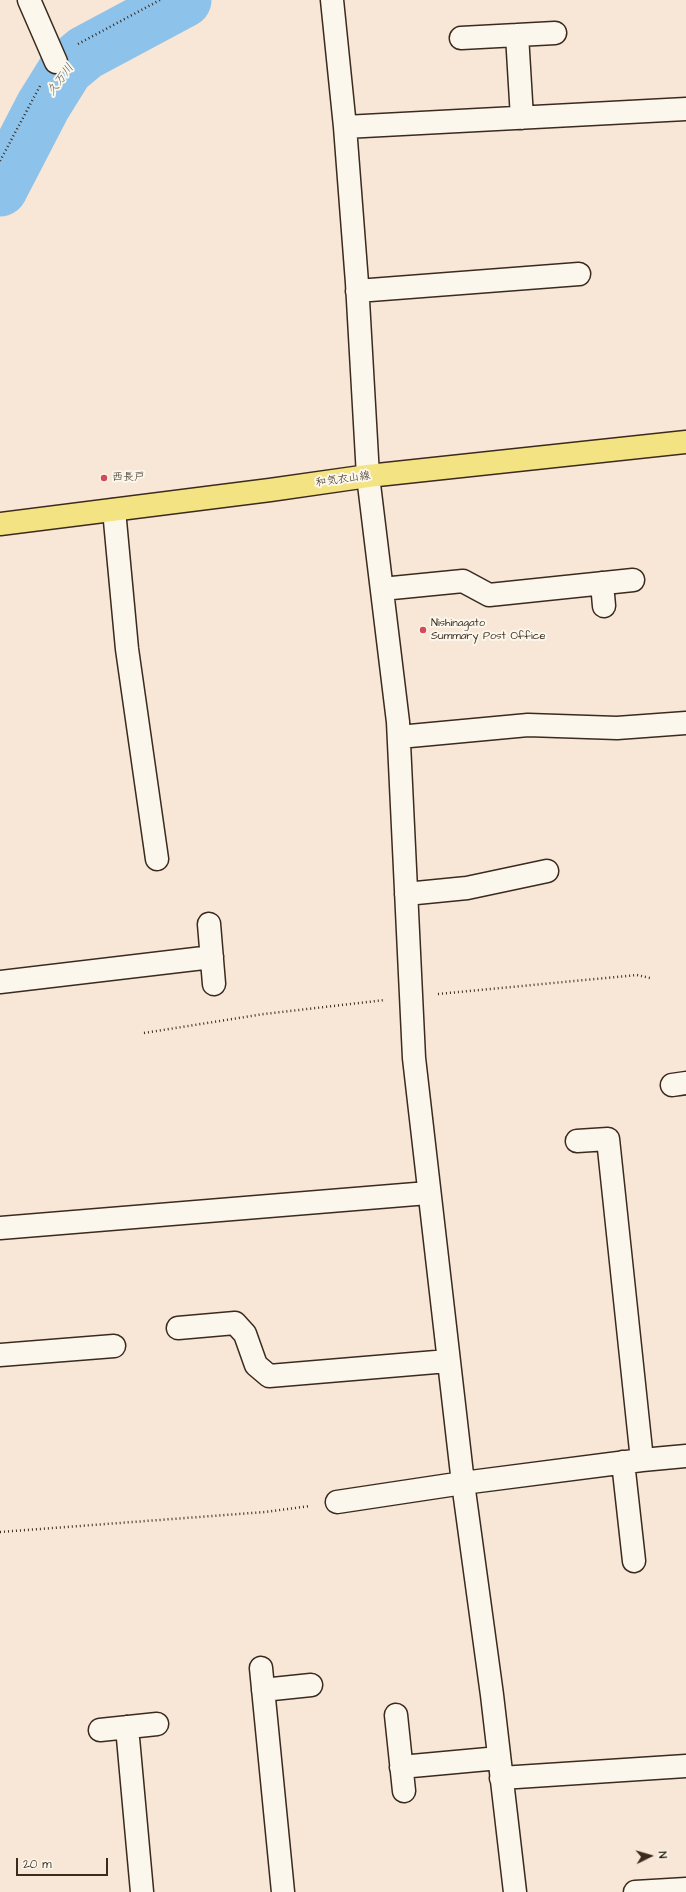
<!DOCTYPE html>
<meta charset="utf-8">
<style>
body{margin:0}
#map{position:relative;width:686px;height:1892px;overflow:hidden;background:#f8e6d6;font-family:"Architects Daughter",sans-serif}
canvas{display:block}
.north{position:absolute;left:630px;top:1836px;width:40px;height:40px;-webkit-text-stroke:3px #fbf7ec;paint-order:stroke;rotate:85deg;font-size:11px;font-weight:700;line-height:16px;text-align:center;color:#3b2a1e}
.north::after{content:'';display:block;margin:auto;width:14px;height:18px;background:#3b2a1e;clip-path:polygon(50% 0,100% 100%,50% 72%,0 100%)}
.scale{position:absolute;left:16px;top:1858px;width:92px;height:18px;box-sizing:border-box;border:2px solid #3b2a1e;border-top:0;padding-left:5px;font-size:12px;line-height:14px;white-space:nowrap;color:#3b2a1e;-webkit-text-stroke:3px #fbf7ec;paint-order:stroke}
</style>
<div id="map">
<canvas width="686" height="1892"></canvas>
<div class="north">N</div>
<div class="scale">20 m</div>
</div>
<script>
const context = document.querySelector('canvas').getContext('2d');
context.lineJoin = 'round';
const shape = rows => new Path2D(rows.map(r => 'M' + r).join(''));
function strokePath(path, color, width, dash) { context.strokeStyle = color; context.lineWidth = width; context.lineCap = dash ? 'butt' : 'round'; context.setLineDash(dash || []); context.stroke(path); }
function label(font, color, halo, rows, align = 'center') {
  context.font = font + ' "Architects Daughter","Klee One",sans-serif'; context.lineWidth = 4; context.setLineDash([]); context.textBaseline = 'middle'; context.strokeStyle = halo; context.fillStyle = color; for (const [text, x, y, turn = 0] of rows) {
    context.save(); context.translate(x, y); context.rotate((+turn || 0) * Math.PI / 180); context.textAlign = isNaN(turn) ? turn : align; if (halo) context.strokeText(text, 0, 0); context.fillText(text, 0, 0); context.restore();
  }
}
strokePath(shape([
 [0,189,43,106,66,69,85,53,184,0]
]), '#8dc2ea', 55);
const minor = shape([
 [29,0,56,62],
 [332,0,345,127,357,283,368,476,398,722,414,1058,463,1483,492,1695,515,1892],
 [517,35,522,118],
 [461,38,555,33],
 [345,127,686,109],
 [357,291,579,274],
 [114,510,127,649,157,859],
 [602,583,604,606],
 [382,589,463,581,489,595,633,580],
 [399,737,528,725,617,728,686,723],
 [406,894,467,888,547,871],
 [209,924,214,984],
 [0,982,212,957],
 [672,1085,686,1083],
 [577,1141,608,1139,642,1460],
 [0,1228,428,1193],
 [178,1328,235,1323,245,1334,256,1365,269,1376,448,1361],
 [0,1355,114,1346],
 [623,1462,634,1561],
 [337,1502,463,1483,642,1460,686,1456],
 [261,1668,283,1892],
 [263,1690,311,1685],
 [396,1715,404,1791],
 [127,1727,142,1892],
 [100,1730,157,1724],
 [401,1767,499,1758],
 [501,1778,686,1766],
 [635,1892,686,1889]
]);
const major = shape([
 [0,524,270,490,368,476,686,442]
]);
strokePath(minor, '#3b2a1e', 25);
strokePath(major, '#3b2a1e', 25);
strokePath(shape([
 [78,44,160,0],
 [0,161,41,84],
 [438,994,637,975,650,978],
 [144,1033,264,1014,385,1000],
 [0,1532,265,1512,310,1506]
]), '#3b2a1e', 2.5, [1, 3]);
strokePath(minor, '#fbf7ec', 22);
strokePath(major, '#f4e382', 22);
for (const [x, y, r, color] of [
 [104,478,4,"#d1495b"],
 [423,630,4,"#d1495b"]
]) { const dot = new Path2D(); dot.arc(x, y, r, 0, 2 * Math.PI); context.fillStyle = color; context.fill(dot); strokePath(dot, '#fbf7ec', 1.5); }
label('11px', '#3b2a1e', '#fbf7ec', [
 ["西長戸",112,478],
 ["Nishinagato",431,624],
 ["Summary Post Office",431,637]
], 'left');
label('11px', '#3b2a1e', '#fbf7ec', [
 ["和気衣山線",343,480,-8]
]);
label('italic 12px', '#54585b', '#fbf7ec', [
 ["久万川",61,80,-53]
]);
</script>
